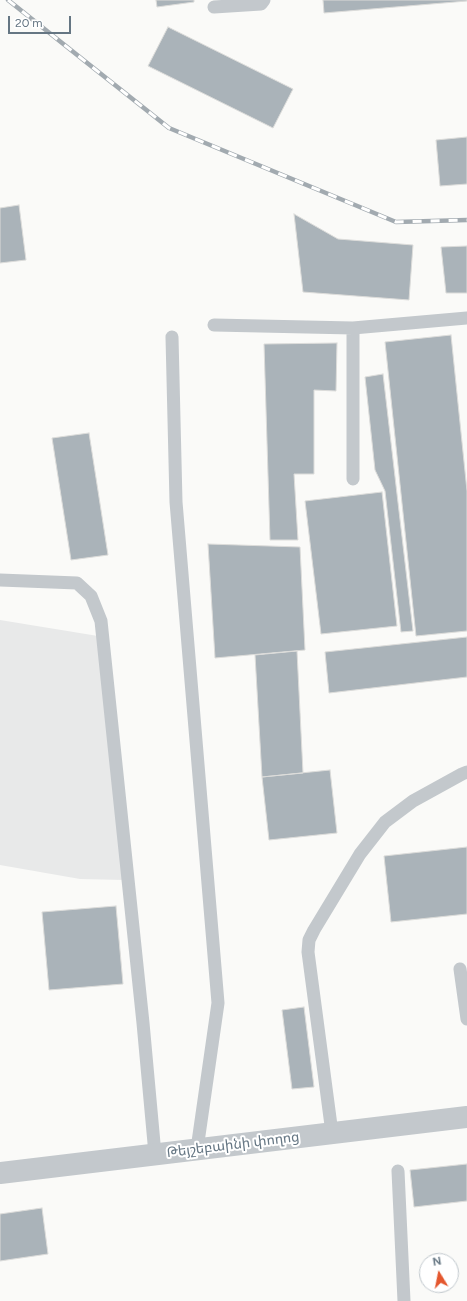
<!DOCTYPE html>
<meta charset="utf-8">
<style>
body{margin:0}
#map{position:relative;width:467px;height:1301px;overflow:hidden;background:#fafaf8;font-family:Figtree,sans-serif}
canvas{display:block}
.north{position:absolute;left:419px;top:1253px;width:40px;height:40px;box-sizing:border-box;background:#fff;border:1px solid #c1c8cd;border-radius:50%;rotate:350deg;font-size:11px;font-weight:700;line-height:16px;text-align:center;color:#657683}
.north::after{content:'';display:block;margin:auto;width:14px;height:18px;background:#e4572e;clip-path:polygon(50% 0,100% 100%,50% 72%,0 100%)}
.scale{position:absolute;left:8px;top:16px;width:63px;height:18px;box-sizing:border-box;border:2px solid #657683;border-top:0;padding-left:5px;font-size:12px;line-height:14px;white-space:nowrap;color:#657683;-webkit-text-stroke:3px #fff;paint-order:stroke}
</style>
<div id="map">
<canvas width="467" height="1301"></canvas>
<div class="north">N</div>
<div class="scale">20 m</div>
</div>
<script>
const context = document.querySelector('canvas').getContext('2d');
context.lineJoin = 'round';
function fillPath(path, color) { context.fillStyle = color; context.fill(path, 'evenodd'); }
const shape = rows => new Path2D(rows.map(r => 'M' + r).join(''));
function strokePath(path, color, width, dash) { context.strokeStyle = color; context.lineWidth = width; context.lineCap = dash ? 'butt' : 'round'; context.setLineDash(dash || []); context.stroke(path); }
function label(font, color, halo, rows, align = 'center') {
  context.font = font + ' Figtree,"Noto Sans Armenian",sans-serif'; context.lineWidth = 4; context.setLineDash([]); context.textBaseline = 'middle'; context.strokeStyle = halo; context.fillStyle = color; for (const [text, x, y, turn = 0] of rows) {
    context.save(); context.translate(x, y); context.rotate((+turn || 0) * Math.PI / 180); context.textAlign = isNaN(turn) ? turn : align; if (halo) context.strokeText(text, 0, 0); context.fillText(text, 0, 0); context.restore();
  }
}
fillPath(shape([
 [0,620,98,636,125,880,80,879,0,865]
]), '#e8e9e9');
const building = shape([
 [156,0,194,0,194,2,157,7,156,0],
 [323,0,467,0,467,1,324,13,323,0],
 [168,27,293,89,273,128,148,66,168,27],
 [467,137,467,184,440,186,436,140,467,137],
 [19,205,26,260,0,263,0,208,19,205],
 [294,214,338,239,413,245,409,300,303,292,294,214],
 [467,246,467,293,446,293,441,247,467,246],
 [451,335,467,491,467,631,416,636,385,342,451,335],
 [337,343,336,391,314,390,314,474,294,474,298,540,270,540,264,344,337,343],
 [383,374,413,631,401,632,385,491,375,470,365,377,383,374],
 [89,433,108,555,71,560,52,438,89,433],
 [382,492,397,626,321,634,305,501,382,492],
 [208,544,300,547,305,650,215,658,208,544],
 [467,637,467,677,329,693,325,652,467,637],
 [297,651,303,773,262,777,255,655,297,651],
 [330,770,337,833,269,840,262,777,330,770],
 [467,847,467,914,391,922,384,856,467,847],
 [116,906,123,984,49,990,42,912,116,906],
 [304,1007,314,1087,292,1089,282,1010,304,1007],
 [467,1164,467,1201,414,1207,410,1170,467,1164],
 [42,1208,48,1254,0,1261,0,1214,42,1208]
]);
fillPath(building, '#aab3b9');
strokePath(building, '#dcdcda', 1);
strokePath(shape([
 [214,7,261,4,264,0],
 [214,325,353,328,467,318],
 [353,328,353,479],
 [172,337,176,502,218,1003,197,1149],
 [0,580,77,583,91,596,101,621,143,1023,155,1154],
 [460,969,467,1019],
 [332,1133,308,952,309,940,314,930,360,854,385,822,413,801,462,774,467,772],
 [398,1171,404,1301]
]), '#c3c8cc', 13);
strokePath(shape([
 [0,1173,467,1117]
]), '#c3c8cc', 22);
const rail = shape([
 [8,0,169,128,396,222,467,220]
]);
strokePath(rail, '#a2aab0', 4.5);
strokePath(rail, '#fff', 3, [9]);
label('14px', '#657683', '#fff', [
 ["Թեյշեբաինի փողոց",233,1145,-7]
]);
</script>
